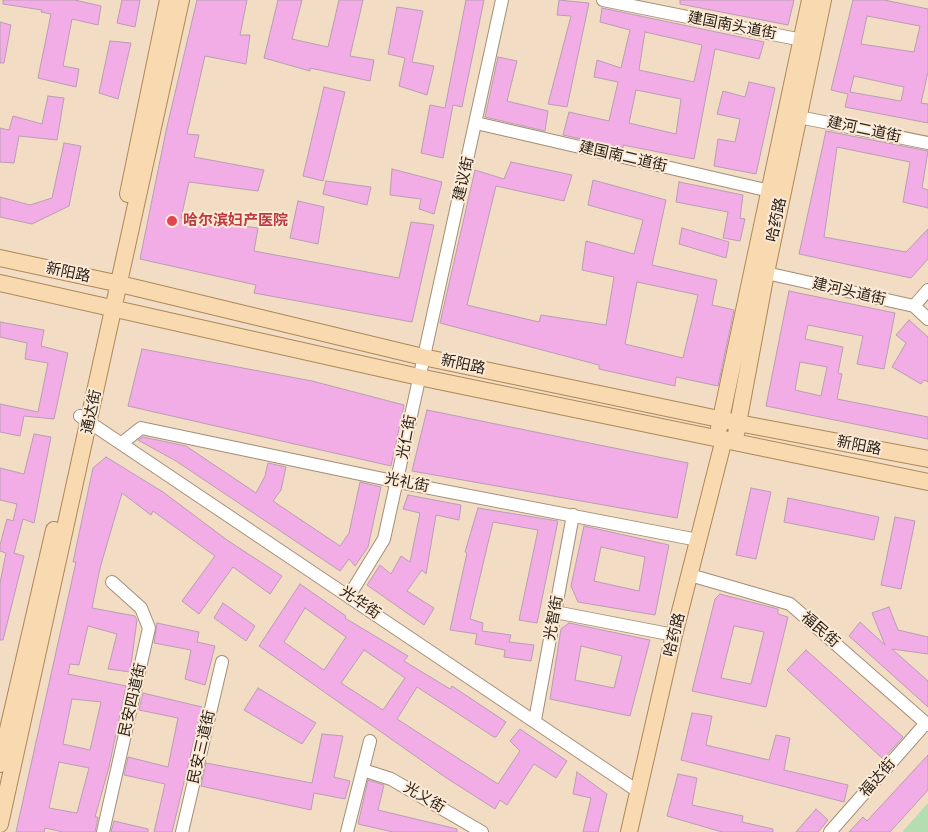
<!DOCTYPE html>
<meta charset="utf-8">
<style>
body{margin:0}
canvas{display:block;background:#f2dcc4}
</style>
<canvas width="928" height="832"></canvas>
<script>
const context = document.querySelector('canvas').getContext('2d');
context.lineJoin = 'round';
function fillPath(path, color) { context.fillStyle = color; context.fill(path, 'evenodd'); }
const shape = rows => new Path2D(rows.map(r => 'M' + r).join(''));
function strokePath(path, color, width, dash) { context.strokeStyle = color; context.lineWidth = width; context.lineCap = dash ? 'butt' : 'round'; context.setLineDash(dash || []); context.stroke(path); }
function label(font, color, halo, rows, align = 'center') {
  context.font = font + ' Arial,"Noto Sans SC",sans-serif'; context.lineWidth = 4; context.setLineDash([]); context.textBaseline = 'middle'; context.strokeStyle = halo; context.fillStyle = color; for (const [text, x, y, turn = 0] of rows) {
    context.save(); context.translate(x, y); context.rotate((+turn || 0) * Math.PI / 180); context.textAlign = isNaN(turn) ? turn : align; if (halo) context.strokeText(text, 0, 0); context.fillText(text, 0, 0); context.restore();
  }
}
fillPath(shape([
 [928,803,928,832,903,832,903,831]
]), '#b4ddb2');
const building = shape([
 [3,0,75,0,101,6,98,25,72,19,63,66,79,69,76,87,38,78,51,14,41,12,42,10,3,4,3,0],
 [122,0,140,0,135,27,117,23,122,0],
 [197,0,247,0,240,35,250,35,246,64,205,56,187,134,199,135,194,157,264,170,258,191,189,182,181,218,258,228,254,251,399,278,411,222,434,225,412,322,254,293,256,285,140,259,166,131,197,0],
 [278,0,302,0,292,39,328,47,339,0,363,0,350,56,374,60,370,81,310,68,310,71,264,58,278,0],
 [466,0,484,0,462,107,453,105,443,158,421,153,430,105,445,108,466,0],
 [559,0,589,3,567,107,548,104,571,16,557,15,559,0],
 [680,0,794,0,788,25,680,4,680,0],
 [853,0,884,0,928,9,928,72,921,103,928,104,928,123,845,107,848,94,831,90,853,0],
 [867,16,920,26,914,52,861,44,867,16],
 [854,76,904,87,901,101,850,92,854,76],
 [397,7,423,11,412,62,434,66,427,95,399,86,405,58,388,54,397,7],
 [602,8,764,42,759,59,715,49,694,159,623,145,623,148,563,135,569,112,609,121,618,82,594,77,597,60,621,68,630,30,600,22,602,8],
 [645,32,702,45,694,82,639,70,645,32],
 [636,90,681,99,676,134,629,123,636,90],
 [0,22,11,25,4,63,0,63,0,22],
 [110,41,131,43,118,99,99,93,110,41],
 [498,57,517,61,507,101,548,111,545,131,485,117,498,57],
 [749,82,775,88,756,174,714,166,718,139,735,142,740,119,717,114,723,91,745,97,749,82],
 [324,87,345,92,323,181,303,176,324,87],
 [48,96,64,98,57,140,19,136,14,163,0,162,0,128,9,130,13,116,42,124,48,96],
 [826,131,928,151,922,188,928,190,928,208,903,202,910,162,837,147,824,237,906,252,928,229,928,259,911,278,799,254,826,131],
 [64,143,81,146,69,206,32,224,0,217,0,197,30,205,52,198,64,143],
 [511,162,572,175,564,201,496,186,467,305,539,322,541,315,606,325,614,277,582,270,586,241,634,254,643,220,588,205,593,180,666,200,652,265,717,280,712,305,734,310,718,386,676,377,675,386,599,369,599,365,440,323,475,170,504,179,511,162],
 [637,282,698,295,683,358,625,344,637,282],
 [392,169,442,182,434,214,419,209,421,199,390,195,392,169],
 [326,181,371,187,367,205,323,194,326,181],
 [679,182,743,195,740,218,745,219,740,241,723,238,728,212,676,202,679,182],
 [298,201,324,207,318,244,290,238,298,201],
 [682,228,729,242,726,258,679,244,682,228],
 [789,291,895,313,884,369,857,364,863,336,808,325,805,339,843,347,838,373,842,374,837,399,928,417,928,439,766,406,789,291],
 [800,362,827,367,821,396,795,390,800,362],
 [909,320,928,337,928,382,924,380,921,384,892,367,906,343,896,335,909,320],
 [0,322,44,330,41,346,68,353,54,419,24,416,20,436,0,432,0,404,38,412,48,363,25,359,27,343,0,337,0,322],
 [142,349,312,381,404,405,391,466,128,406,142,349],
 [427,410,688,463,677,518,412,471,427,410],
 [34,434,51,437,34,523,23,519,14,553,24,556,3,640,0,640,0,583,6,553,0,551,0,545,7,519,13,521,17,504,0,500,0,468,24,474,34,434],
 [143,437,186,446,256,493,265,476,268,463,286,467,281,490,273,501,340,546,349,533,360,482,381,487,368,547,355,566,349,559,340,571,176,461,138,440,143,437],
 [106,457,163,492,227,540,282,576,270,594,233,567,199,614,182,601,215,556,153,511,151,515,122,493,100,568,92,608,135,616,137,620,130,672,108,669,117,634,88,626,79,665,70,664,68,674,126,686,109,767,95,817,98,817,95,832,63,832,45,828,44,832,16,832,76,562,73,562,93,468,106,457],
 [72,699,101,702,90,750,63,744,72,699],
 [59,762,89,768,77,813,49,808,59,762],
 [751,488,771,492,756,559,736,555,751,488],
 [408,495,461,505,459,520,436,515,426,574,422,570,407,591,434,608,424,625,367,585,380,565,391,574,401,556,410,562,420,513,403,509,408,495],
 [788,498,879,517,874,540,784,522,788,498],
 [478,508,558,521,537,623,519,620,538,530,493,522,470,619,483,623,482,631,511,635,509,642,534,645,531,661,504,657,505,650,475,644,477,634,450,630,467,553,465,552,478,508],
 [895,517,915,521,901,589,881,585,895,517],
 [584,526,669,545,655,615,578,602,571,586,584,526],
 [601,547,645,557,639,591,594,581,601,547],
 [300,584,346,616,345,618,408,656,404,661,450,689,452,686,506,722,496,737,494,737,417,687,397,719,498,784,520,751,510,741,520,729,567,761,556,778,534,764,507,805,500,800,495,809,445,777,259,646,300,584],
 [305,608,346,637,324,670,284,642,305,608],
 [364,650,405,678,383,710,341,683,364,650],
 [720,594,778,609,778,614,788,617,766,707,692,691,715,599,720,594],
 [734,626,764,632,751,684,721,678,734,626],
 [223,603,255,626,246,641,214,618,223,603],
 [889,607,898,630,928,637,928,654,892,649,928,681,928,707,849,636,860,622,885,645,872,613,889,607],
 [157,623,199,632,197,642,215,646,205,685,185,679,191,650,154,643,157,623],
 [569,623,650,640,630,716,550,699,561,629,569,623],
 [581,646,622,656,614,688,575,680,581,646],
 [806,650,903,737,883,759,787,670,806,650],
 [258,688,316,723,302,744,244,710,258,688],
 [143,693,202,707,172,832,154,832,165,784,124,775,128,757,168,767,178,718,139,710,143,693],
 [692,713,712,716,706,745,769,760,776,735,790,738,784,770,848,785,844,802,681,760,692,713],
 [322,734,343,736,334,777,350,781,345,799,314,793,311,810,201,786,206,763,312,783,322,734],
 [928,755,928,790,890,832,849,832,863,817,867,821,928,755],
 [577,772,607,794,598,832,583,832,591,798,573,794,577,772],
 [678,774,697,778,692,805,743,816,742,822,773,829,773,832,722,832,667,816,678,774],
 [368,780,384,785,378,810,457,829,457,832,393,832,358,824,368,780],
 [816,809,828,820,818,832,796,832,816,809],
 [114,821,148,829,148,832,111,832,114,821]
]);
fillPath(building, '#f3ade6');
strokePath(building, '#b89eb2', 1);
const minor = shape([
 [603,0,802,40],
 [799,117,928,143],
 [476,123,770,191],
 [766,273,914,306,928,319],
 [914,306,928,290],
 [80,416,639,792],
 [122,443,141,428,398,482,698,540],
 [690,575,790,604,928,725],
 [349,596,384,539,502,0],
 [555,612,674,635],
 [535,720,573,515],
 [363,770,391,779,482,832],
 [103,832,149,628,141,608,112,582],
 [182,832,222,662],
 [347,832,370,741],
 [830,832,926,723]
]);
const major = shape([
 [128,194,168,0],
 [0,258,120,284,423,357,738,423,928,459],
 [0,283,419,377,928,482],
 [719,428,810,0],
 [736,434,766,273,823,0],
 [0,764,54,530],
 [0,824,181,0],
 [629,832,674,635,724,439]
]);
strokePath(minor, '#a38e77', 14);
strokePath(major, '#ad8959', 18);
strokePath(minor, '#fff', 12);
strokePath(major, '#f8d9b0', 16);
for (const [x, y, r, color] of [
 [172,221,6,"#e0444e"]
]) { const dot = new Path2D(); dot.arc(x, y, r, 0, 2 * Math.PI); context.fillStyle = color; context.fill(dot); strokePath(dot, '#fcead6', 2); }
label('15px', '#2a2219', '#fcead6', [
 ["建国南头道街",732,26,11],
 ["建河二道街",864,130,12],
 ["建国南二道街",623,157,13],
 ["建议街",464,179,-77],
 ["哈药路",777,220,-78],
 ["新阳路",68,273,12],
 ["建河头道街",849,292,13],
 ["新阳路",463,365,12],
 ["通达街",92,412,-78],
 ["光仁街",407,437,-79],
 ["新阳路",859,446,11],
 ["光礼街",407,483,11],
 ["光华街",360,603,34],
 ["光智街",554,618,-80],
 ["福民街",820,630,41],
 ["哈药路",675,635,-76],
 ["民安四道街",133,700,-77],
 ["民安三道街",202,747,-77],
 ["福达街",878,778,-49],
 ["光义街",424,798,30]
]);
label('bold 15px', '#be3a42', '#fcead6', [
 ["哈尔滨妇产医院",183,221]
], 'left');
</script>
